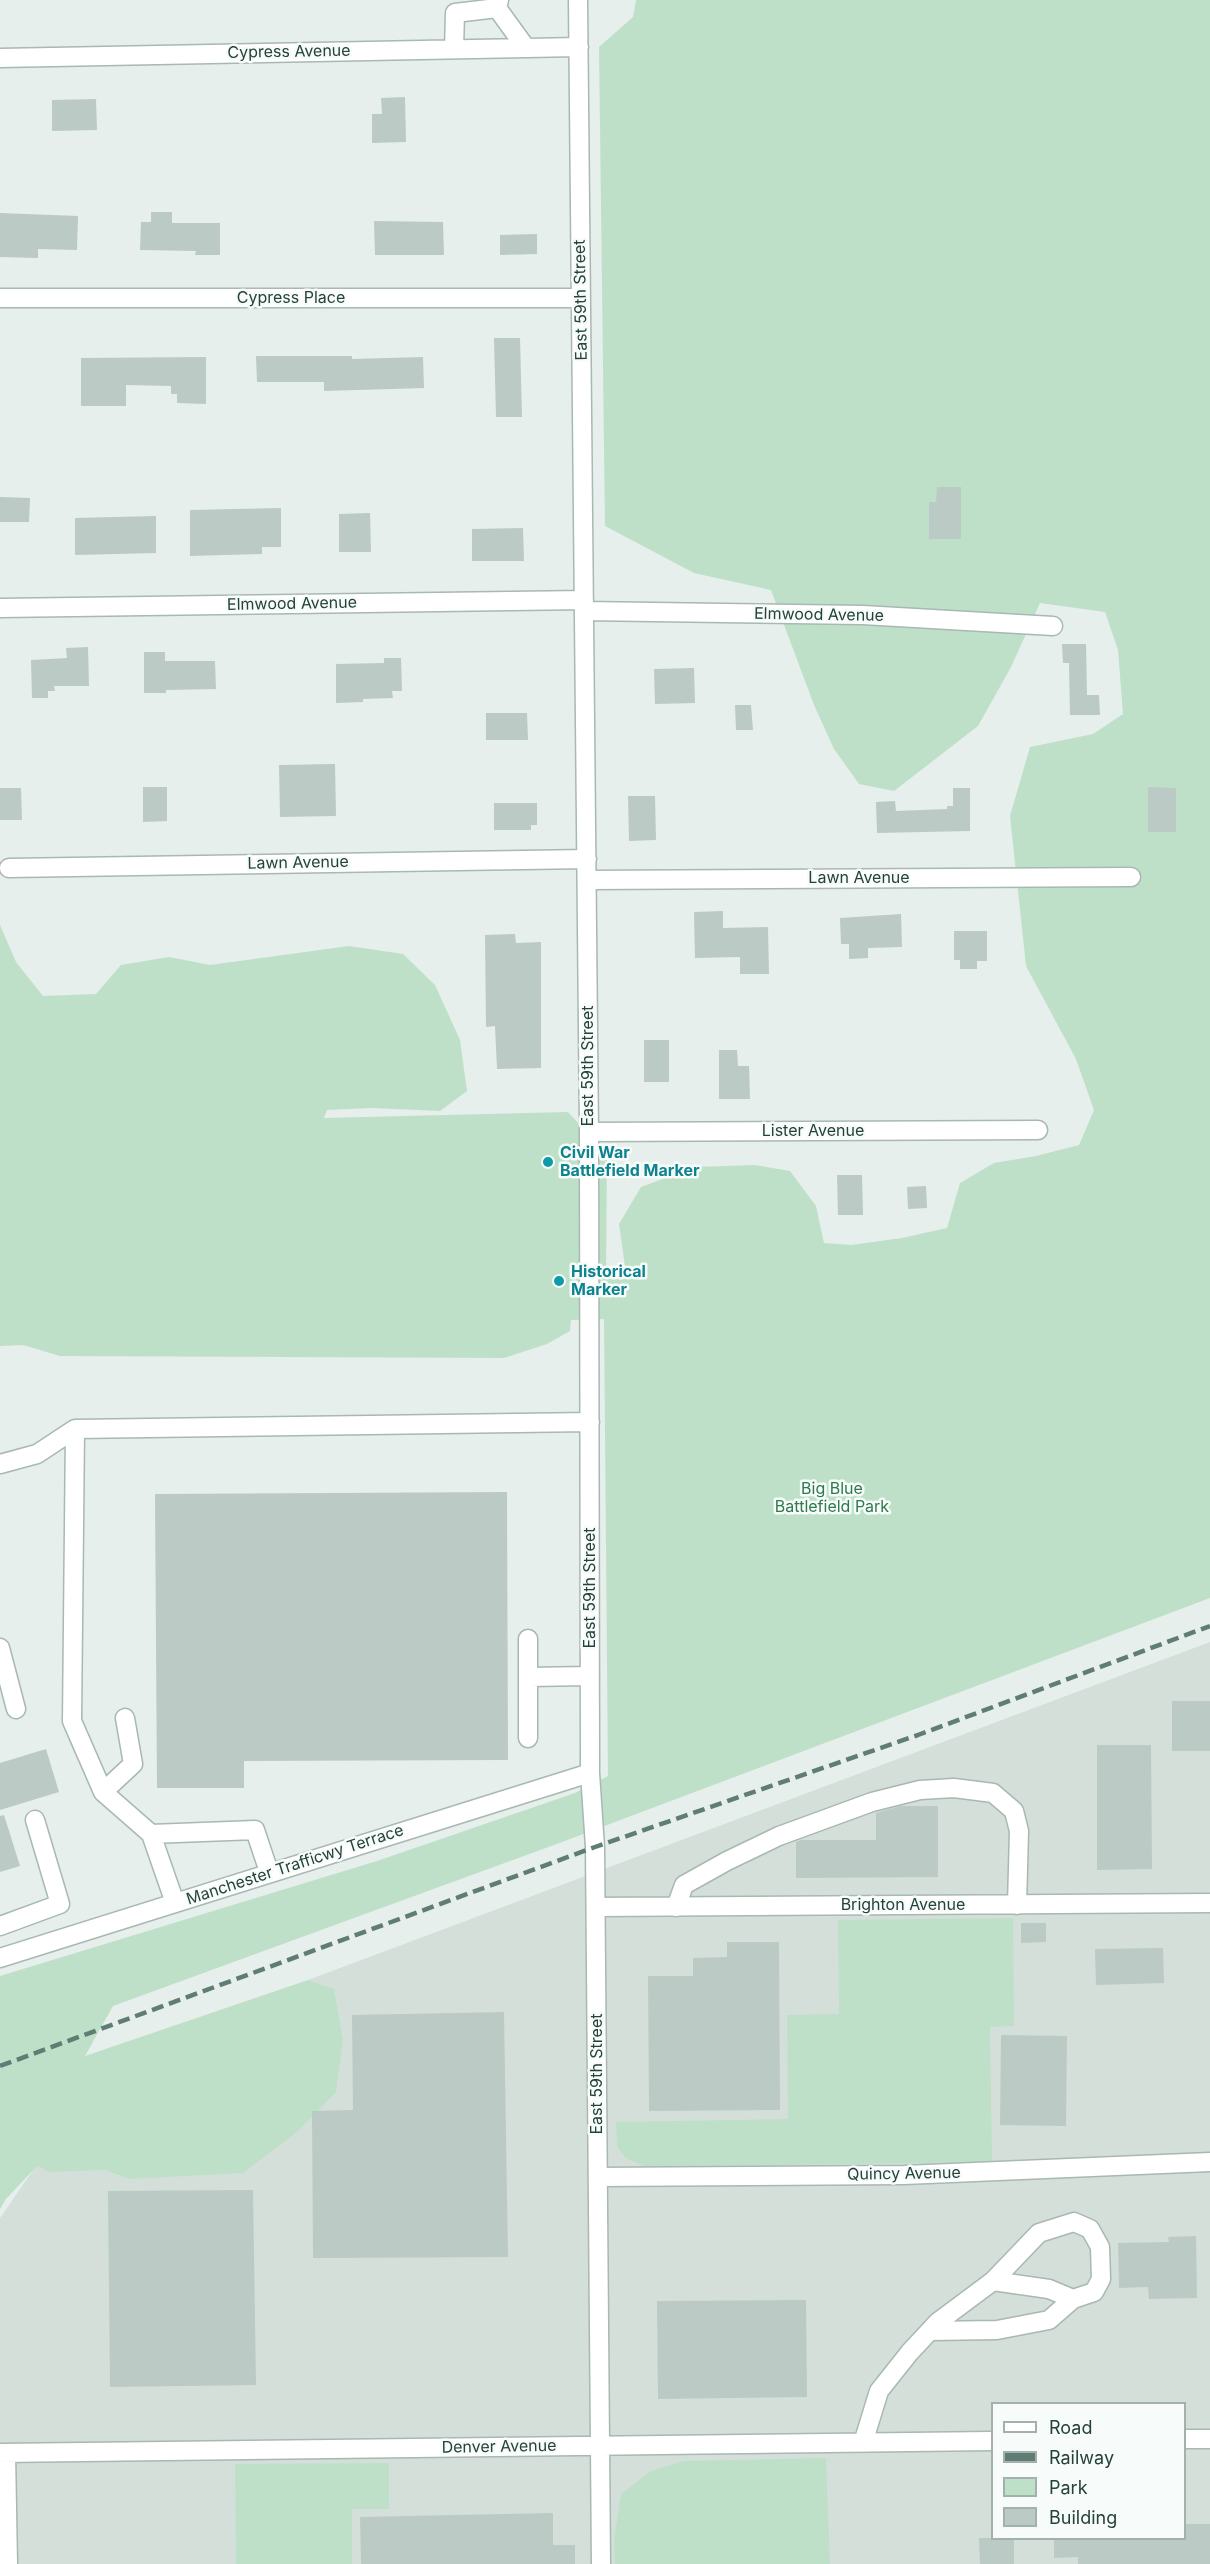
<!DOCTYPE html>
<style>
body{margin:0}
#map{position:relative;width:1210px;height:2564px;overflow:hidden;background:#e6efeb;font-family:Inter,sans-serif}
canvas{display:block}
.legend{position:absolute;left:991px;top:2402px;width:195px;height:138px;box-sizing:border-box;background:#f7fbf9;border:2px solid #a3b1ad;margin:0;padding:8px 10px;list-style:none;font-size:18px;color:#24423a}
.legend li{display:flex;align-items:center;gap:12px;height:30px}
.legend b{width:30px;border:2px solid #a3b1ad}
</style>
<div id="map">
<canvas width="1210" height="2564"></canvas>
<ul class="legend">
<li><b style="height:8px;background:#fff"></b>Road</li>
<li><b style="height:8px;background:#5f7d75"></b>Railway</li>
<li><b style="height:16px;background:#bfe0c8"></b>Park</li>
<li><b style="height:16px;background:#bbcac4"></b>Building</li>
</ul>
</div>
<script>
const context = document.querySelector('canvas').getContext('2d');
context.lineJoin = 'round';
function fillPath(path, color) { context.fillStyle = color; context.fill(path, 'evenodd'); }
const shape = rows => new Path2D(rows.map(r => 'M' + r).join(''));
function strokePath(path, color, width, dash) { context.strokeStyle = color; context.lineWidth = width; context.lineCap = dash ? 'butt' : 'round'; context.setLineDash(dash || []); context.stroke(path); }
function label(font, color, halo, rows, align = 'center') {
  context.font = font + ' Inter,sans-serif'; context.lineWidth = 5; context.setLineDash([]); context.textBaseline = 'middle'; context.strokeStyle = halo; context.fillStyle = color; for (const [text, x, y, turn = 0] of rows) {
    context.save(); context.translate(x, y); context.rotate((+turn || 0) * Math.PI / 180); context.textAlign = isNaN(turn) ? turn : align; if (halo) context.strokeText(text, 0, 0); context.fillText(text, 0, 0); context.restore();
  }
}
fillPath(shape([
 [1210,1642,1210,2564,0,2564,0,2218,36,2166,104,2170,128,2179,334,1990,308,1980],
 [992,2404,1184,2404,1184,2538,992,2538]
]), '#d4dfda');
fillPath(shape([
 [636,0,1210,0,1210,1598,554,1845,113,2006,85,2056,308,1980,334,1989,343,2040,336,2092,297,2132,243,2173,128,2179,104,2170,49,2172,37,2166,6,2199,0,2209,0,1976,377,1861,575,1793,608,1776,604,1319,571,1320,570,1331,547,1344,504,1358,60,1356,23,1345,0,1346,0,925,16,962,43,996,96,994,121,965,169,957,210,965,349,946,403,954,435,985,460,1040,467,1091,440,1111,372,1108,327,1110,324,1118,568,1112,607,1155,606,1275,626,1274,619,1224,641,1187,695,1167,755,1165,790,1171,816,1206,824,1243,851,1245,902,1238,947,1228,960,1183,994,1163,1036,1156,1079,1145,1094,1110,1076,1059,1026,966,1010,816,1030,747,1093,734,1123,714,1118,650,1105,612,1040,603,1011,667,978,726,894,791,859,784,834,749,814,705,771,590,694,573,605,526,599,47,633,17],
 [1013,1918,1014,2026,990,2027,992,2162,646,2167,626,2158,617,2147,616,2122,788,2119,787,2015,839,2014,838,1920],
 [826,2458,830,2564,615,2564,614,2540,621,2494,651,2471,684,2461],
 [389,2463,389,2509,352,2509,352,2564,236,2564,235,2464]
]), '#bfe0c8');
fillPath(shape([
 [405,97,406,142,372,143,372,114,382,114,381,98],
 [96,99,97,130,52,131,52,100],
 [151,212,172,212,172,223,220,223,220,255,195,255,196,251,140,250,141,222,151,222],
 [0,213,78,216,77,250,38,249,38,258,0,257],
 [374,221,443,222,444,255,375,255],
 [537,234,537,254,500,255,500,235],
 [494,338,520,338,522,417,496,417],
 [256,356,352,356,352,359,423,357,424,388,324,391,324,382,257,382],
 [206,357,206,404,177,403,177,394,171,394,171,386,126,385,126,406,81,406,81,358],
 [937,487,961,487,961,539,929,539,929,502,936,502],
 [0,497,30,498,29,522,0,522],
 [281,508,281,547,262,547,262,554,190,556,190,510],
 [370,513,371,552,339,552,339,514],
 [156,516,156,553,75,555,75,518],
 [523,528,524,561,472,561,472,529],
 [1062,644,1086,644,1087,695,1099,695,1100,715,1070,715,1069,663,1063,663],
 [88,647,89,686,54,686,55,691,48,691,48,698,32,698,31,660,67,658,66,648],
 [144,652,165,652,165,661,215,661,216,689,166,690,166,693,144,693],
 [384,658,401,658,402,691,392,691,393,698,363,699,363,702,336,703,336,664,384,663],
 [694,668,695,703,655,704,654,669],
 [735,705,751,705,753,730,736,730],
 [486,713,527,713,528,740,486,740],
 [335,764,336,816,280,817,279,765],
 [143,787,167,787,167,821,143,822],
 [1148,787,1176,788,1176,832,1148,832],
 [0,788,21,788,22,820,0,820],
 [953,788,970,788,970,831,877,833,876,802,895,801,896,811,947,809,947,806,953,806],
 [628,796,655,796,656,840,629,841],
 [494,803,537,803,537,825,531,825,531,830,494,830],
 [723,911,723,928,768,927,769,974,740,974,740,957,695,958,694,912],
 [901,914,902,947,868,948,868,958,849,959,849,944,841,944,840,918],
 [954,931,987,931,987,961,977,961,977,969,960,969,960,960,954,960],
 [515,934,516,943,541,942,541,1068,497,1069,495,1026,486,1027,485,935],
 [644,1040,669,1040,669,1082,644,1082],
 [719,1050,737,1050,738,1066,749,1066,750,1099,719,1099],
 [837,1175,862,1175,863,1215,838,1215],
 [926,1186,927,1208,908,1209,907,1187],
 [507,1492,508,1760,244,1761,244,1788,157,1788,155,1494],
 [1172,1701,1210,1701,1210,1751,1172,1751],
 [1097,1745,1151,1745,1152,1869,1097,1870],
 [46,1749,59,1792,0,1810,0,1763],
 [901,1806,938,1806,938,1877,796,1878,796,1842,801,1840,876,1840,876,1813],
 [4,1815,20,1866,0,1872,0,1816],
 [1021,1923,1046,1923,1046,1942,1021,1943],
 [727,1942,779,1942,780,2110,649,2111,648,1976,693,1976,693,1958,727,1957],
 [1163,1948,1164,1983,1096,1985,1095,1949],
 [504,2012,508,2257,313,2258,312,2111,353,2110,352,2015],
 [1001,2035,1067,2036,1066,2126,1000,2125],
 [253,2190,256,2385,110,2387,108,2191],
 [1196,2236,1197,2298,1149,2299,1148,2287,1119,2288,1118,2243,1169,2242,1168,2237],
 [806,2300,807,2397,658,2399,657,2301],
 [553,2513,553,2545,575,2545,575,2564,361,2564,360,2517],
 [1185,2524,1210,2524,1210,2564,1078,2564,1078,2557,1054,2558,1054,2538,1185,2538],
 [979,2538,1014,2538,1014,2564,980,2564]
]), '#bbcac4');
const minor = shape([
 [578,0,589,1132,590,1773,595,1847,601,2564],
 [497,8,526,48],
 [454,49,455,13,497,8,499,0],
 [0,58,579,47],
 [0,298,581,298],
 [0,608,584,600],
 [584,611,863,615,1053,626],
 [9,868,587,859],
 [587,880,1131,877],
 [589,1132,1038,1130],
 [0,1464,37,1454,75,1429],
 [528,1639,528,1677,590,1676],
 [0,1648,16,1709],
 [528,1677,528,1738],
 [103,1792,133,1764,125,1718],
 [151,1834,255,1830,269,1872],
 [175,1903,151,1834,103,1792,72,1721,75,1429,590,1422],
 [596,1907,1210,1903],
 [676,1907,684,1885,727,1861,779,1836,872,1802,920,1790,954,1788,993,1793,1014,1811,1019,1831,1017,1905],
 [0,1926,60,1904,35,1820],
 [0,1958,590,1773],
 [598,2177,904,2175,1210,2162],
 [930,2331,997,2330,1049,2320,1073,2299],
 [1184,2439,1210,2439],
 [863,2443,879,2391,910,2352,938,2322,993,2281,1049,2289,1073,2299,1094,2292,1101,2279,1100,2247,1090,2229,1074,2222,1039,2233,993,2281],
 [0,2453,992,2441],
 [6,2453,8,2564]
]);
strokePath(minor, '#a8b8b2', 21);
strokePath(minor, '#fff', 18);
strokePath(shape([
 [0,2066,595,1847,918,1735,1210,1626]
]), '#5f7d75', 4.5, [12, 6]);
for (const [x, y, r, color] of [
 [548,1162,6,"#0f9aa8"],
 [559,1281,6,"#0f9aa8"]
]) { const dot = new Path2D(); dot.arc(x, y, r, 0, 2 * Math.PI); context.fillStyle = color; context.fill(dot); strokePath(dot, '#f7fbf9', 2); }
label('16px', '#24423a', '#f7fbf9', [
 ["Cypress Avenue",289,52,-1],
 ["Cypress Place",291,298],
 ["East 59th Street",581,300,-91],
 ["Elmwood Avenue",292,604,-1],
 ["Elmwood Avenue",819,615,1],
 ["Lawn Avenue",298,863,-1],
 ["Lawn Avenue",859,878],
 ["East 59th Street",588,1066,-90],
 ["Lister Avenue",813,1131],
 ["East 59th Street",590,1588,-90],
 ["Manchester Trafficwy Terrace",295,1865,-18],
 ["Brighton Avenue",903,1905],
 ["East 59th Street",597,2074,-90],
 ["Quincy Avenue",904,2174,-1],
 ["Denver Avenue",499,2447,-1]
]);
label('bold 16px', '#0d838f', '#f7fbf9', [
 ["Civil War",560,1153],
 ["Battlefield Marker",560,1171],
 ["Historical",571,1272],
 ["Marker",571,1290]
], 'left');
label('16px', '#2d7a4b', '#f7fbf9', [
 ["Big Blue",832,1489],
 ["Battlefield Park",832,1507]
]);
</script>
